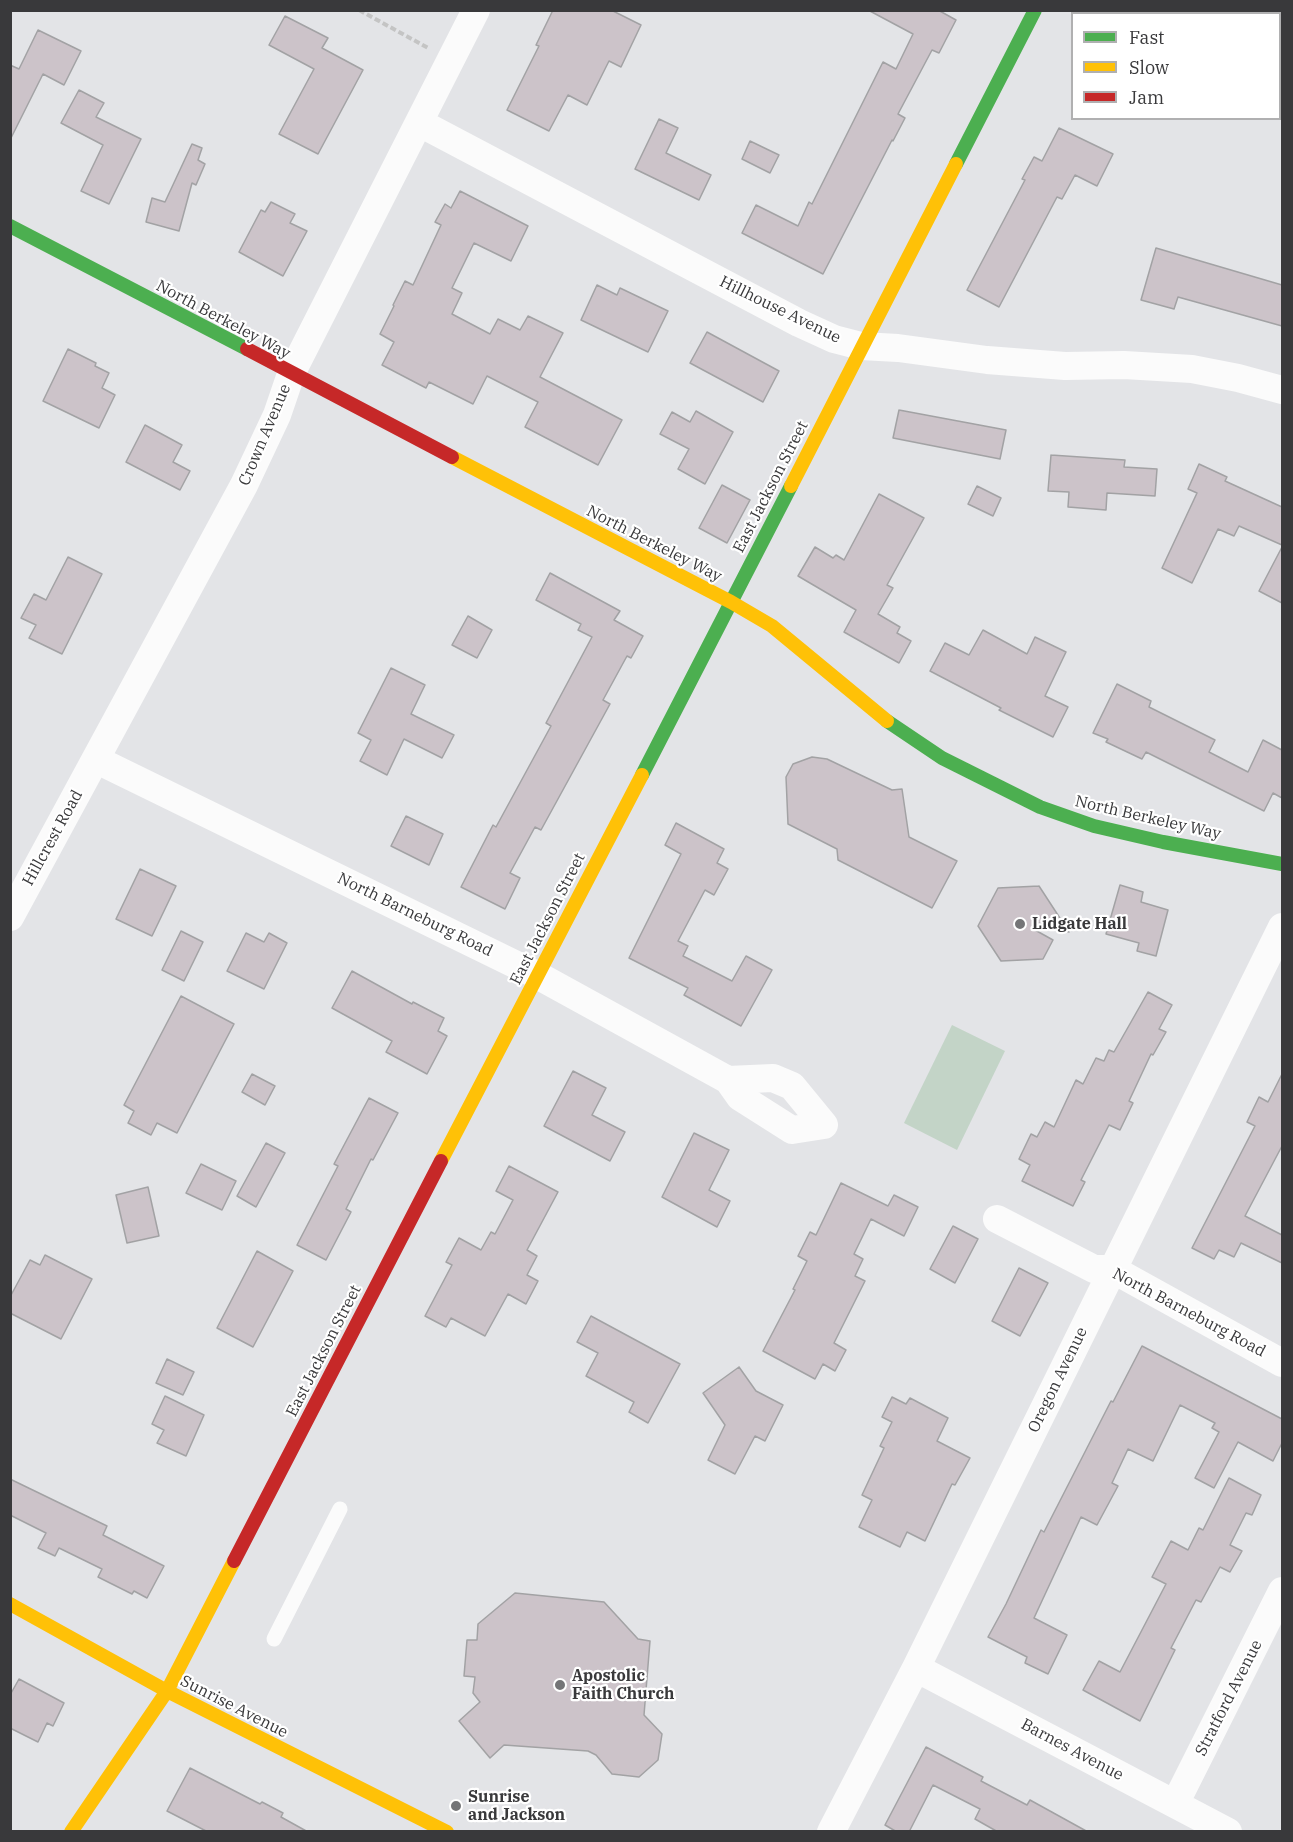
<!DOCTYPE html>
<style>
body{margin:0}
#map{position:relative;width:1293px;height:1842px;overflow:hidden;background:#e3e4e7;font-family:"IBM Plex Serif",serif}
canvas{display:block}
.frame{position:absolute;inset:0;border:12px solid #39393b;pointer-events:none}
.legend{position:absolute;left:1071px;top:12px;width:210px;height:108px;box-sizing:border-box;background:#fff;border:2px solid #b0b0b1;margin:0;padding:8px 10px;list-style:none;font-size:18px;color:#39393b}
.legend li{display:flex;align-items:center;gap:12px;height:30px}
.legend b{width:30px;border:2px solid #b0b0b1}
</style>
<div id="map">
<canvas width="1293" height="1842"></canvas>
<div class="frame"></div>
<ul class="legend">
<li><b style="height:8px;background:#4caf50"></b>Fast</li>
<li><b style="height:8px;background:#ffc107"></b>Slow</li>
<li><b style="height:8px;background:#c62828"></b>Jam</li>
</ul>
</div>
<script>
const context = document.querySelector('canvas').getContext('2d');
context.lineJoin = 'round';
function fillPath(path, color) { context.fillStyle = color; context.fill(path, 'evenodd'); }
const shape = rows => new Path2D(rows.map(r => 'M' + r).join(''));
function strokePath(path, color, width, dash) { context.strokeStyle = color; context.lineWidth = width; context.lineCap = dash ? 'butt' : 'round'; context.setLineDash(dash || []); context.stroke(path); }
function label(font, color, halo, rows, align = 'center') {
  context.font = font + ' "IBM Plex Serif",serif'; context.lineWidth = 4.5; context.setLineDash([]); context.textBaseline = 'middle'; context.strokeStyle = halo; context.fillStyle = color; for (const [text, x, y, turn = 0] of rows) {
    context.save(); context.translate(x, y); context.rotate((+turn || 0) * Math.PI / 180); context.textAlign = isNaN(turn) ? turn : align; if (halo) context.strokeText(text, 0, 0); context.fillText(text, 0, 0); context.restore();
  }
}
fillPath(shape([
 [952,1025,1005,1051,957,1150,904,1123]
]), '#c3d4c7');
const building = shape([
 [553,10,611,10,641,25,621,67,609,61,587,105,568,95,549,131,507,110,539,46,536,45,553,10],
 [868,10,938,10,956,20,939,53,932,50,898,114,905,118,893,141,892,140,823,274,742,233,756,205,798,226,809,202,812,204,883,62,896,69,913,34,868,10],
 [285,16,328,38,322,48,363,70,318,154,279,134,314,69,269,45,285,16],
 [38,30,81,51,64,85,43,74,10,140,10,65,19,69,38,30],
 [79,90,104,103,96,117,141,139,109,204,81,191,103,145,61,123,79,90],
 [659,119,678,128,666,153,711,175,699,200,635,169,659,119],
 [1059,128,1113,154,1097,186,1075,175,1062,199,1057,197,999,307,967,290,1025,180,1022,179,1034,157,1042,161,1059,128],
 [750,141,779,155,770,173,742,159,750,141],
 [192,144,202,148,198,160,205,164,196,185,192,183,179,231,146,222,152,198,165,202,192,144],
 [460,191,528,226,511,261,474,243,452,288,462,293,452,314,490,334,498,319,520,330,528,316,563,333,540,377,622,420,598,465,525,427,538,402,487,376,473,404,429,382,426,388,382,365,394,342,380,334,394,306,393,305,405,281,413,285,441,225,435,222,445,204,451,208,460,191],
 [271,202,295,214,290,223,307,231,283,276,239,252,261,210,265,212,271,202],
 [1156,248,1282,285,1282,326,1178,297,1174,309,1141,300,1156,248],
 [597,285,617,295,620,288,668,311,648,352,581,320,597,285],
 [707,332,779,371,763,402,690,363,707,332],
 [68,349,96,363,95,366,109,373,102,388,115,395,99,428,43,401,68,349],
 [899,410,1006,430,1000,459,893,438,899,410],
 [696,411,733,432,705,484,678,469,689,449,660,434,672,412,690,422,696,411],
 [145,425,182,445,173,462,190,471,180,490,126,462,145,425],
 [1051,455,1125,460,1124,467,1157,469,1155,496,1107,493,1106,510,1068,507,1069,492,1048,491,1051,455],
 [1199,464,1227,477,1225,481,1282,507,1282,545,1239,526,1234,536,1218,529,1192,583,1162,568,1197,493,1188,489,1199,464],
 [722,485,750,500,727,543,699,528,722,485],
 [977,486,1001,498,993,516,968,504,977,486],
 [879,494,924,518,887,585,893,588,878,614,900,627,897,633,911,641,899,663,844,632,856,610,798,576,815,547,833,558,836,555,844,560,879,494],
 [1282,547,1282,603,1259,591,1282,547],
 [68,557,102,574,62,654,29,638,36,625,21,618,34,594,46,600,68,557],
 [550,573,620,611,614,620,643,636,631,658,627,656,603,700,610,704,541,830,535,827,510,873,520,878,505,909,461,887,493,825,496,827,551,726,546,723,592,637,578,630,581,624,536,600,550,573],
 [468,616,492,630,477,658,452,645,468,616],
 [983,630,1027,654,1035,637,1066,652,1045,696,1068,707,1053,737,999,710,1001,708,930,671,945,643,969,655,983,630],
 [391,668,425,685,411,714,454,735,442,758,404,739,387,775,360,761,371,740,358,733,391,668],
 [1117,684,1151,701,1149,707,1215,740,1209,752,1248,772,1263,740,1282,750,1282,798,1273,793,1264,811,1146,752,1142,759,1106,742,1108,739,1093,733,1117,684],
 [812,757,827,759,892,790,902,789,909,837,957,861,932,908,838,860,837,849,788,824,786,777,793,764,812,757],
 [406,816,443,834,429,865,391,846,406,816],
 [676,823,724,849,717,863,728,869,714,895,705,890,678,941,688,946,683,956,732,981,746,956,772,970,741,1026,684,995,688,988,629,958,681,854,665,845,676,823],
 [140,869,176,886,152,936,116,919,140,869],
 [1120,885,1143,892,1141,902,1168,910,1156,956,1137,951,1139,943,1106,934,1120,885],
 [1039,886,1069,932,1038,923,1035,930,1053,940,1043,959,1001,961,978,926,998,888,1039,886],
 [181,931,203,942,184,981,162,970,181,931],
 [246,933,264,942,269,933,287,943,264,989,227,971,246,933],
 [352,971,412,1004,413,1002,444,1018,438,1031,447,1036,427,1074,386,1052,392,1041,332,1008,352,971],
 [1148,992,1172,1005,1159,1029,1166,1032,1153,1055,1151,1054,1129,1101,1133,1103,1120,1130,1109,1125,1081,1180,1085,1182,1073,1206,1022,1181,1030,1165,1019,1159,1031,1134,1037,1137,1045,1122,1054,1127,1076,1080,1083,1084,1096,1058,1104,1061,1109,1050,1114,1052,1148,992],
 [181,996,234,1024,177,1133,157,1123,151,1135,128,1123,134,1111,124,1105,181,996],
 [573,1071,606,1088,592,1115,625,1132,610,1161,544,1126,573,1071],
 [252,1074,275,1086,265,1105,242,1092,252,1074],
 [1282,1074,1282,1146,1245,1216,1282,1235,1282,1263,1241,1243,1234,1257,1219,1250,1214,1259,1192,1248,1255,1126,1247,1122,1259,1097,1268,1102,1282,1074],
 [369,1098,398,1113,373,1160,371,1159,346,1209,351,1212,326,1260,297,1245,338,1166,334,1164,369,1098],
 [694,1133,729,1150,709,1190,730,1201,717,1227,662,1197,694,1133],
 [266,1143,285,1153,256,1207,237,1196,266,1143],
 [201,1164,236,1181,222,1210,186,1193,201,1164],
 [509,1166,558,1192,527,1250,537,1256,527,1275,538,1281,526,1304,508,1294,485,1336,451,1318,446,1327,425,1316,452,1265,446,1262,459,1238,481,1250,491,1232,495,1234,513,1200,496,1191,509,1166],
 [841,1183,888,1206,894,1195,918,1207,904,1236,871,1219,854,1254,863,1259,855,1276,865,1281,834,1343,846,1350,835,1371,823,1364,815,1379,763,1351,795,1290,793,1289,807,1261,798,1256,810,1232,816,1235,841,1183],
 [148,1187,159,1236,127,1243,116,1195,148,1187],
 [953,1226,978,1239,955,1283,930,1269,953,1226],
 [257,1251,293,1271,253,1347,217,1328,257,1251],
 [45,1255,92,1279,61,1339,10,1313,10,1297,30,1260,40,1265,45,1255],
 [1019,1268,1048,1283,1020,1336,992,1321,1019,1268],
 [591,1316,680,1364,648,1423,629,1412,634,1402,586,1376,598,1353,577,1342,591,1316],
 [1142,1346,1282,1419,1282,1443,1273,1461,1238,1442,1214,1488,1195,1478,1219,1432,1212,1428,1215,1423,1180,1405,1153,1461,1128,1449,1112,1483,1118,1486,1097,1525,1081,1517,1034,1618,1067,1635,1048,1674,1025,1663,1027,1657,988,1637,1006,1604,1041,1530,1044,1532,1111,1401,1113,1402,1142,1346],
 [167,1359,194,1372,183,1395,156,1383,167,1359],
 [739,1367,756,1391,783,1405,765,1441,755,1436,735,1474,708,1460,725,1425,703,1393,739,1367],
 [165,1396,204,1415,186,1456,157,1443,164,1430,152,1424,165,1396],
 [892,1397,906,1404,910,1398,948,1418,937,1441,970,1458,955,1485,952,1484,925,1541,907,1532,900,1547,859,1527,872,1500,862,1495,884,1448,880,1446,892,1422,882,1417,892,1397],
 [1229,1478,1261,1495,1252,1515,1246,1513,1230,1545,1242,1551,1230,1572,1220,1567,1201,1602,1196,1600,1171,1648,1175,1650,1140,1721,1083,1690,1099,1661,1120,1672,1166,1584,1152,1577,1171,1541,1188,1550,1199,1528,1203,1530,1229,1478],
 [10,1479,107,1526,103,1535,164,1566,147,1598,134,1591,132,1594,98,1577,102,1569,59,1548,55,1556,38,1548,46,1533,10,1515,10,1479],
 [515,1593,604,1602,638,1639,650,1641,644,1715,662,1734,658,1760,639,1777,612,1774,596,1755,588,1751,504,1745,490,1758,459,1721,480,1702,473,1693,475,1677,464,1676,467,1640,477,1640,478,1624,515,1593],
 [19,1679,64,1703,53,1726,47,1723,38,1742,10,1728,10,1695,19,1679],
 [926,1747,983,1777,981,1781,1027,1805,1030,1800,1088,1832,998,1832,975,1819,980,1809,933,1785,909,1832,897,1832,885,1825,926,1747],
 [190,1768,260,1804,262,1802,283,1813,281,1817,308,1832,208,1832,167,1811,190,1768]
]);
fillPath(building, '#ccc3c9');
strokePath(building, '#a2a2a4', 1.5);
strokePath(shape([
 [359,10,430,49]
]), '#c4c4c4', 4, [6, 3]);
strokePath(shape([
 [274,1639,340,1509]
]), '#fbfbfb', 15);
strokePath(shape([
 [420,123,799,323,834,339,861,346,898,348,987,360,1065,366,1124,365,1192,369,1238,378,1282,390],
 [97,760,537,975,728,1080,740,1097,792,1130,824,1125],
 [10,917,244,485,277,415,291,374,476,10],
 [728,1080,773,1078,792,1086,824,1125],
 [997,1219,1094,1269,1112,1269,1282,1363],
 [916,1668,1228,1832],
 [1175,1804,1282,1591],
 [831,1832,916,1668,1282,927]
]), '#fbfbfb', 28);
strokePath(shape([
 [956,164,1035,10],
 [10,226,247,349],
 [887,721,942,758,1040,807,1094,826,1163,842,1282,864],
 [642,775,791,486]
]), '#4caf50', 14);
strokePath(shape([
 [452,457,731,602,772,626,887,721],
 [791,486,956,164],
 [441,1161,642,775],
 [10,1604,167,1691,447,1832],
 [71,1832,167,1691,234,1561]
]), '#ffc107', 14);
strokePath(shape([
 [247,349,452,457],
 [234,1561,441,1161]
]), '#c62828', 14);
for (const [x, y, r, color] of [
 [1020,924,6,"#747577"],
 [560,1685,6,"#747577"],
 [456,1806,6,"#747577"]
]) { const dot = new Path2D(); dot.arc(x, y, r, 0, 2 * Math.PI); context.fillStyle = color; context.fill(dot); strokePath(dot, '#fff', 2); }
label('16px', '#39393b', '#fff', [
 ["Hillhouse Avenue",780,310,26],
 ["North Berkeley Way",223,320,28],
 ["Crown Avenue",265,435,-67],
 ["East Jackson Street",771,487,-63],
 ["North Berkeley Way",654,544,27],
 ["North Berkeley Way",1148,818,13],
 ["Hillcrest Road",53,838,-61],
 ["North Barneburg Road",415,915,26],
 ["East Jackson Street",548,919,-63],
 ["North Barneburg Road",1189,1313,28],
 ["East Jackson Street",324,1351,-63],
 ["Oregon Avenue",1058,1380,-64],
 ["Stratford Avenue",1229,1698,-63],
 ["Sunrise Avenue",234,1707,27],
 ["Barnes Avenue",1072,1750,28]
]);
label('bold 16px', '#39393b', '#fff', [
 ["Lidgate Hall",1032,924],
 ["Apostolic",572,1676],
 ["Faith Church",572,1694],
 ["Sunrise",468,1797],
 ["and Jackson",468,1815]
], 'left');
</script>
